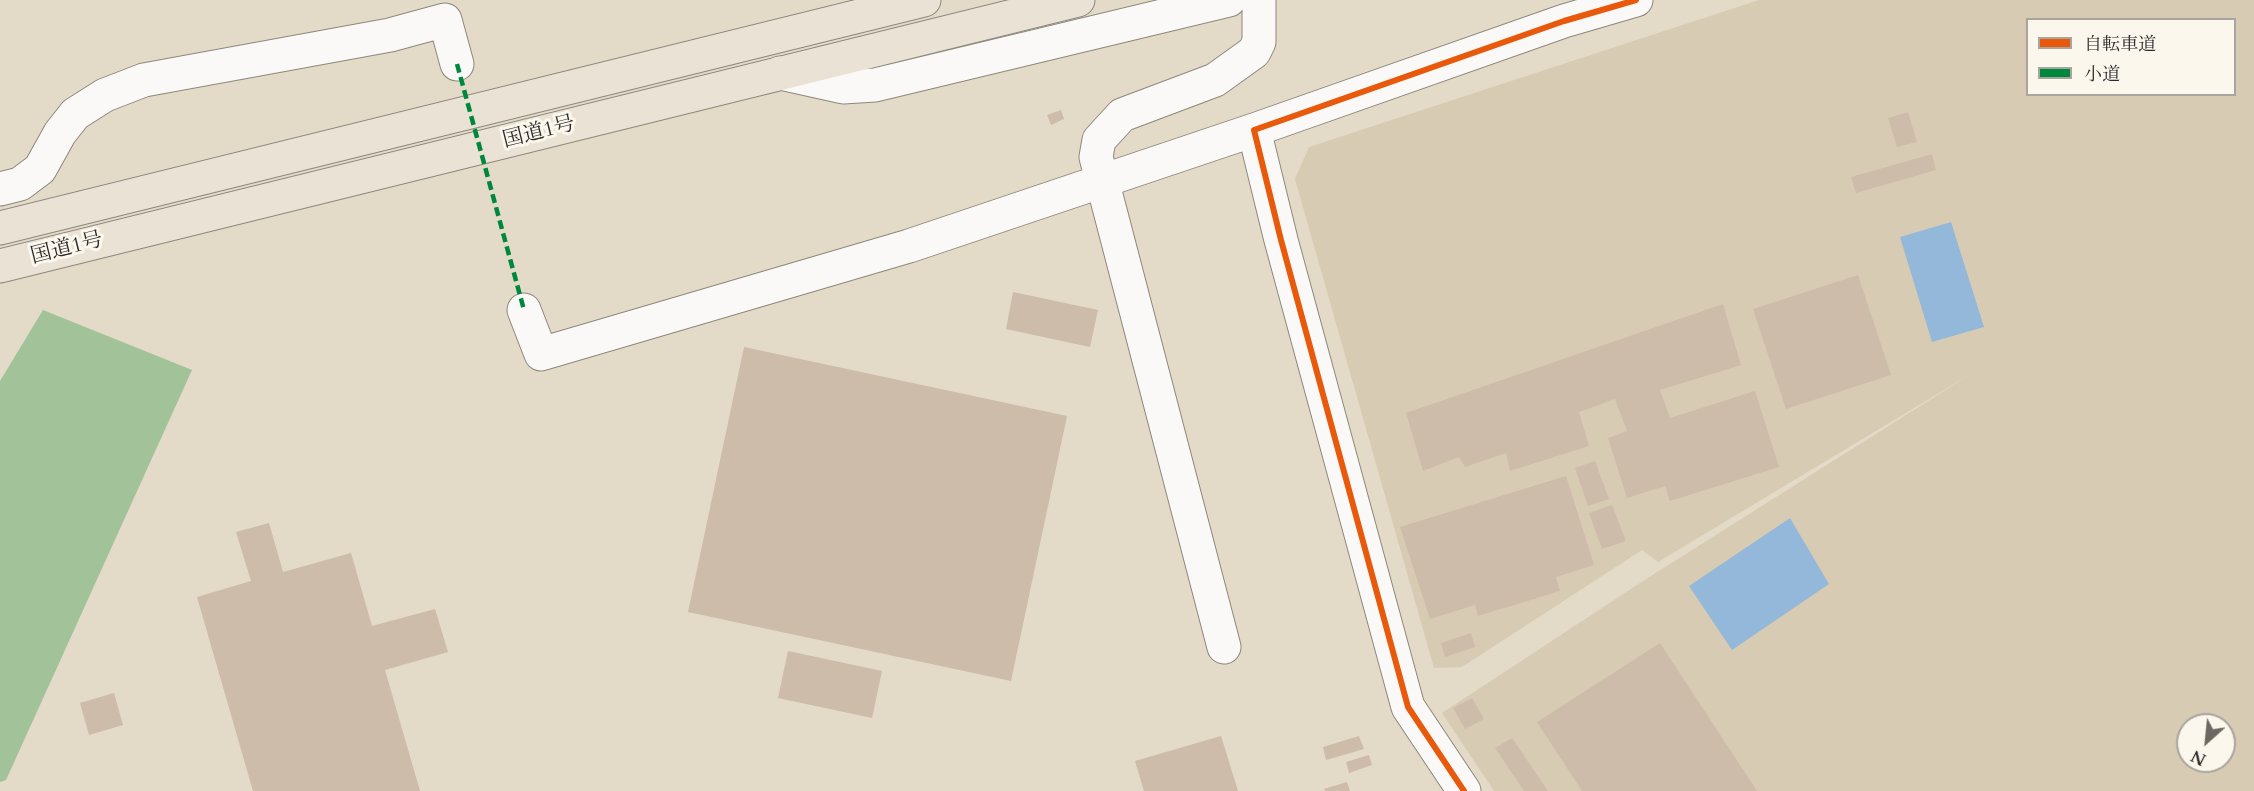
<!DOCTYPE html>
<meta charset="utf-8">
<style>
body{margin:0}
#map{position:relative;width:2254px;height:791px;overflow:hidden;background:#e3dac7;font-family:Cardo,"Noto Serif JP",serif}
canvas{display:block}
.legend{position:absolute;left:2026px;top:18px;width:210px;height:78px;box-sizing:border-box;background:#fbf7ec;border:2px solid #a8a59f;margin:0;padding:8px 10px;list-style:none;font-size:18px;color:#2b2b2b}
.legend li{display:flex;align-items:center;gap:12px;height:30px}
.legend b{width:30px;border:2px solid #a8a59f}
.north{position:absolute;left:2176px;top:713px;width:60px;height:60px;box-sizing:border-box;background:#fbf7ec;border:2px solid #a8a59f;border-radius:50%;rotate:207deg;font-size:16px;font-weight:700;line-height:24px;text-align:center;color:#2b2b2b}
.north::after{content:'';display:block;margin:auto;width:21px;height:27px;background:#6b6862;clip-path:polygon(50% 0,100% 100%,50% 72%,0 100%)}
</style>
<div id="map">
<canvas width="2254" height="791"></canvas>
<ul class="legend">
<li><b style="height:8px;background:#e8590c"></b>自転車道</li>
<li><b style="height:8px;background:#00873e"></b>小道</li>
</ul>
<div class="north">N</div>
</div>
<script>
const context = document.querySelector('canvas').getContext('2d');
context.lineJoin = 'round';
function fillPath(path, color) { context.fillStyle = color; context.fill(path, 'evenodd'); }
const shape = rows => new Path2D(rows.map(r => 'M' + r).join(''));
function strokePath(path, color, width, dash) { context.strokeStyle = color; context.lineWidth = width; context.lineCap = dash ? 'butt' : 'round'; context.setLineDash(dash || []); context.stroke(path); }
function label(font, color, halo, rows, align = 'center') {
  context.font = font + ' Cardo,"Noto Serif JP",serif'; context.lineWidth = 6; context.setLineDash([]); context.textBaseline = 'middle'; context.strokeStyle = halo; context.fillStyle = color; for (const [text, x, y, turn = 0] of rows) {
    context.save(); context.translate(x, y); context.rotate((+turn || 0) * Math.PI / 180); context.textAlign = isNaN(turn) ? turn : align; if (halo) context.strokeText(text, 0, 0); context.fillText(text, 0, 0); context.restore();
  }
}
fillPath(shape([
 [1759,0,2254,0,2254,791,1494,791,1442,713,1643,581,1974,372,1658,562,1642,550,1462,667,1434,668,1295,179,1309,147],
 [2028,20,2234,20,2234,94,2028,94],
 [2188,725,2224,725,2224,761,2188,761]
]), '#d8cbb4');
fillPath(shape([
 [43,310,192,370,6,780,0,782,0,381]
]), '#a2c399');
fillPath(shape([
 [1951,222,1984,327,1932,342,1900,237],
 [1790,518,1829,584,1732,650,1689,586]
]), '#94b8d9');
fillPath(shape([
 [1061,110,1064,119,1051,125,1047,115],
 [1908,112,1917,142,1897,147,1888,118],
 [1932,154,1936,170,1856,193,1851,177],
 [1858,275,1891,375,1786,409,1753,309],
 [1013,292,1098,310,1090,347,1006,329],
 [1723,304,1741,365,1660,390,1670,418,1755,391,1779,467,1670,501,1665,486,1627,498,1608,438,1627,431,1615,399,1579,412,1589,446,1510,471,1506,453,1465,467,1459,457,1423,471,1406,413],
 [744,347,1067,416,1011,681,688,612],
 [1595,461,1609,499,1588,506,1575,468],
 [1566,476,1594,565,1556,577,1560,591,1478,616,1475,605,1430,619,1400,527],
 [1612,505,1626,541,1602,549,1589,513],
 [269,523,283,572,351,553,372,626,435,609,448,652,385,670,420,791,253,791,197,597,251,581,236,532],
 [1471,633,1475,647,1445,657,1441,643],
 [1660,643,1757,791,1582,791,1537,722],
 [788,651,882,671,872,718,778,698],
 [114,693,123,725,89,735,80,703],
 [1472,698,1484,719,1465,729,1453,708],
 [1221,736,1238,791,1144,791,1135,761],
 [1359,736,1364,749,1326,760,1323,747],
 [1512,738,1548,791,1524,791,1495,748],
 [1369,755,1372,765,1349,773,1346,762],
 [1347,782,1350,791,1325,791,1324,789]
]), '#ccbca9');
const minor = shape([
 [780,73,843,87,875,85,1229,0],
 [1254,130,1281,240,1408,707,1464,791],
 [0,189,20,184,40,169,60,133,75,114,105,95,144,80,390,35,445,20,457,64],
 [524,310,541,354,909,246,1254,130,1564,21,1636,0],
 [1224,647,1096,157,1099,140,1122,115,1215,80,1254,52,1259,42,1259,0]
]);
const highway = shape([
 [0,228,924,0],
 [0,266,1078,0]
]);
strokePath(minor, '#8d887e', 35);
strokePath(highway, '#8d887e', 35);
strokePath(minor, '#fbf9f7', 33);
strokePath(highway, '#eae2d5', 33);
strokePath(shape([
 [457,64,524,310]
]), '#00873e', 4.5, [9, 4.5]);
strokePath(shape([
 [1464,791,1408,707,1281,240,1254,130,1564,21,1636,0]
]), '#e8590c', 6);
label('21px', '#2b2b2b', '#fbf7ec', [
 ["国道1号",539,133,-14],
 ["国道1号",67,249,-14]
]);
</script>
